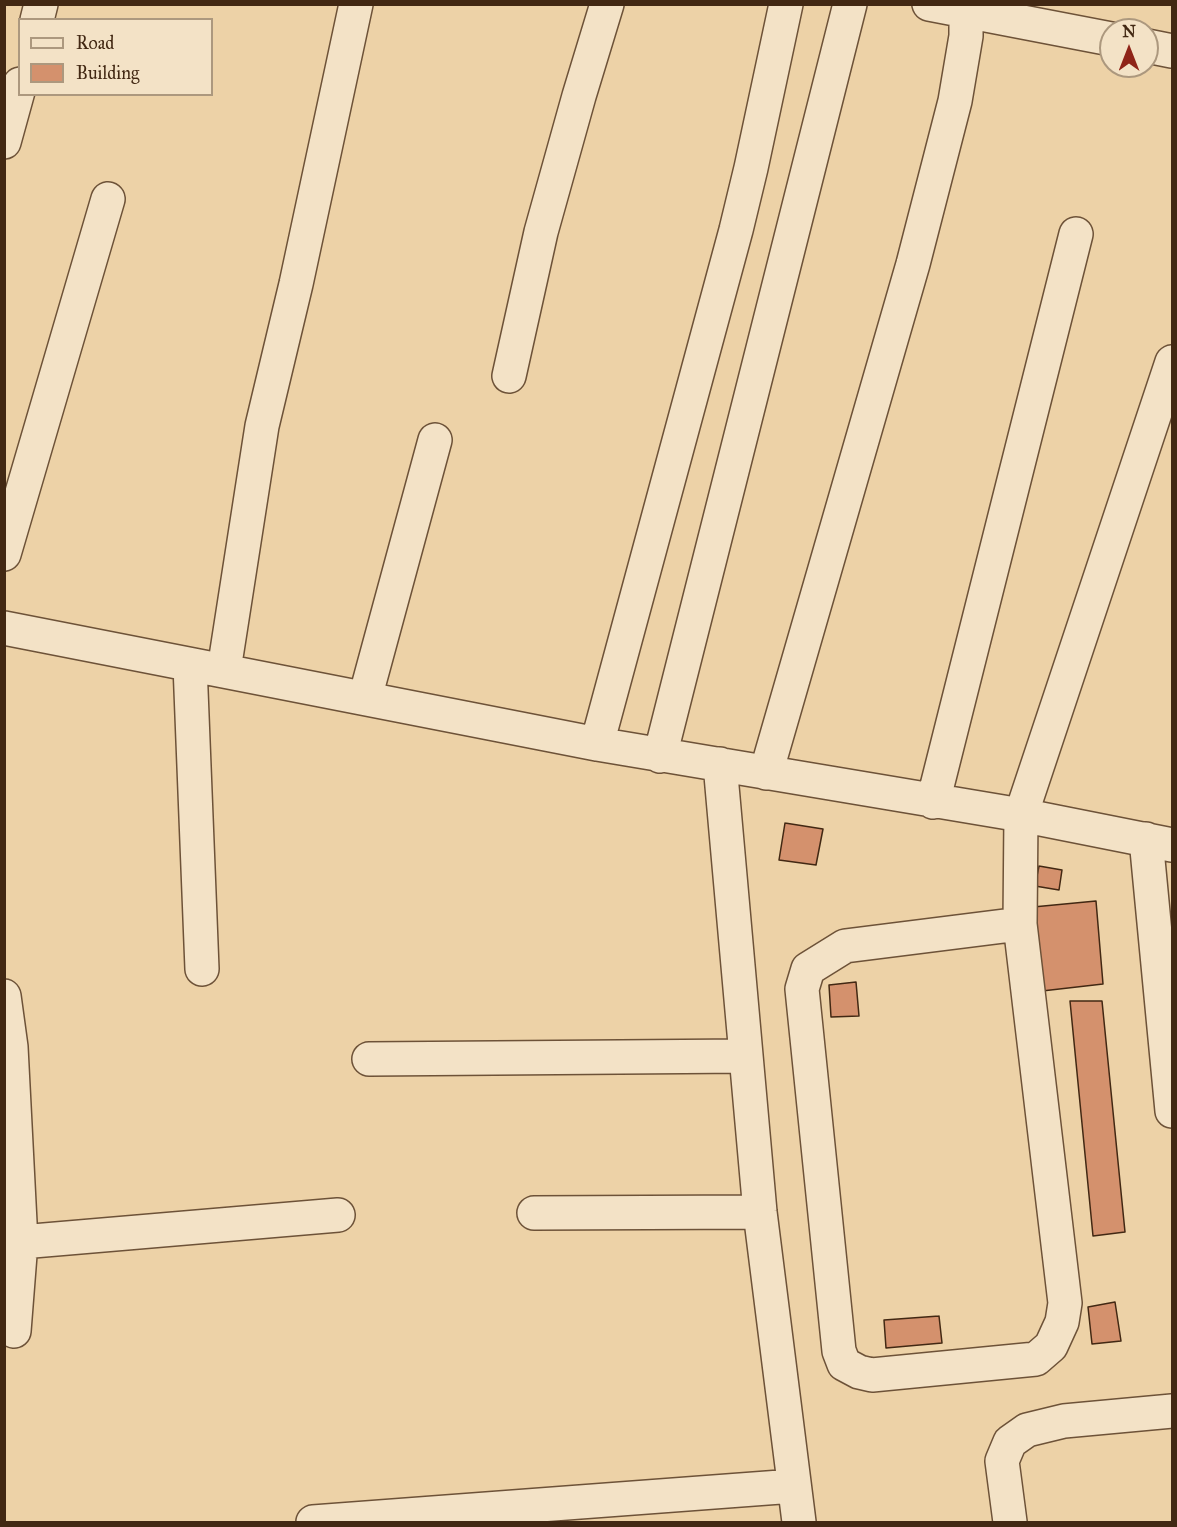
<!DOCTYPE html>
<style>
body{margin:0}
#map{position:relative;width:1177px;height:1527px;overflow:hidden;background:#edd2a7;font-family:"IM FELL Great Primer",serif}
canvas{display:block}
.frame{position:absolute;inset:0;border:6px solid #422813;pointer-events:none}
.legend{position:absolute;left:18px;top:18px;width:195px;height:78px;box-sizing:border-box;background:#f3e2c6;border:2px solid #ac987e;margin:0;padding:8px 10px;list-style:none;font-size:18px;color:#422813}
.legend li{display:flex;align-items:center;gap:12px;height:30px}
.legend b{width:30px;border:2px solid #ac987e}
.north{position:absolute;left:1099px;top:18px;width:60px;height:60px;box-sizing:border-box;background:#f3e2c6;border:2px solid #ac987e;border-radius:50%;rotate:0deg;font-size:16px;font-weight:700;line-height:24px;text-align:center;color:#422813}
.north::after{content:'';display:block;margin:auto;width:21px;height:27px;background:#8f2418;clip-path:polygon(50% 0,100% 100%,50% 72%,0 100%)}
</style>
<div id="map">
<canvas width="1177" height="1527"></canvas>
<div class="frame"></div>
<ul class="legend">
<li><b style="height:8px;background:#f3e2c6"></b>Road</li>
<li><b style="height:16px;background:#d4916d"></b>Building</li>
</ul>
<div class="north">N</div>
</div>
<script>
const context = document.querySelector('canvas').getContext('2d');
context.lineJoin = 'round';
function fillPath(path, color) { context.fillStyle = color; context.fill(path, 'evenodd'); }
const shape = rows => new Path2D(rows.map(r => 'M' + r).join(''));
function strokePath(path, color, width, dash) { context.strokeStyle = color; context.lineWidth = width; context.lineCap = dash ? 'butt' : 'round'; context.setLineDash(dash || []); context.stroke(path); }
const building = shape([
 [785,823,823,829,816,865,779,860,785,823],
 [1039,866,1062,870,1059,890,1035,886,1039,866],
 [1096,901,1103,984,1042,991,1033,907,1096,901],
 [856,982,859,1016,831,1017,829,985,856,982],
 [1070,1001,1102,1001,1125,1232,1093,1236,1070,1001],
 [1115,1302,1121,1341,1092,1344,1088,1307,1115,1302],
 [939,1316,942,1343,886,1348,884,1320,939,1316]
]);
fillPath(building, '#d4916d');
strokePath(building, '#422813', 1.5);
const minor = shape([
 [929,4,1111,39],
 [37,20,41,4],
 [1147,46,1172,51],
 [4,142,20,84],
 [509,376,541,232,579,96,607,4],
 [4,554,108,199],
 [4,628,597,744,1021,815,1172,845],
 [190,665,202,969],
 [224,670,262,426,296,284,356,4],
 [365,698,435,440],
 [597,744,736,230,751,168,786,4],
 [660,756,850,4],
 [720,764,760,1212,799,1522],
 [766,773,913,264,955,101,966,36,966,4],
 [933,802,1076,234],
 [1146,839,1172,1111],
 [1020,924,845,946,808,969,802,989,839,1351,844,1364,859,1372,872,1375,1036,1359,1051,1346,1062,1322,1065,1303,1020,924,1021,815,1172,362],
 [4,996,11,1047,21,1242,14,1331],
 [369,1059,746,1056],
 [534,1213,760,1212],
 [21,1242,338,1215],
 [313,1522,794,1486],
 [1010,1522,1002,1461,1010,1442,1027,1430,1064,1421,1172,1411]
]);
strokePath(minor, '#6d5238', 36);
strokePath(minor, '#f3e2c6', 33);
</script>
